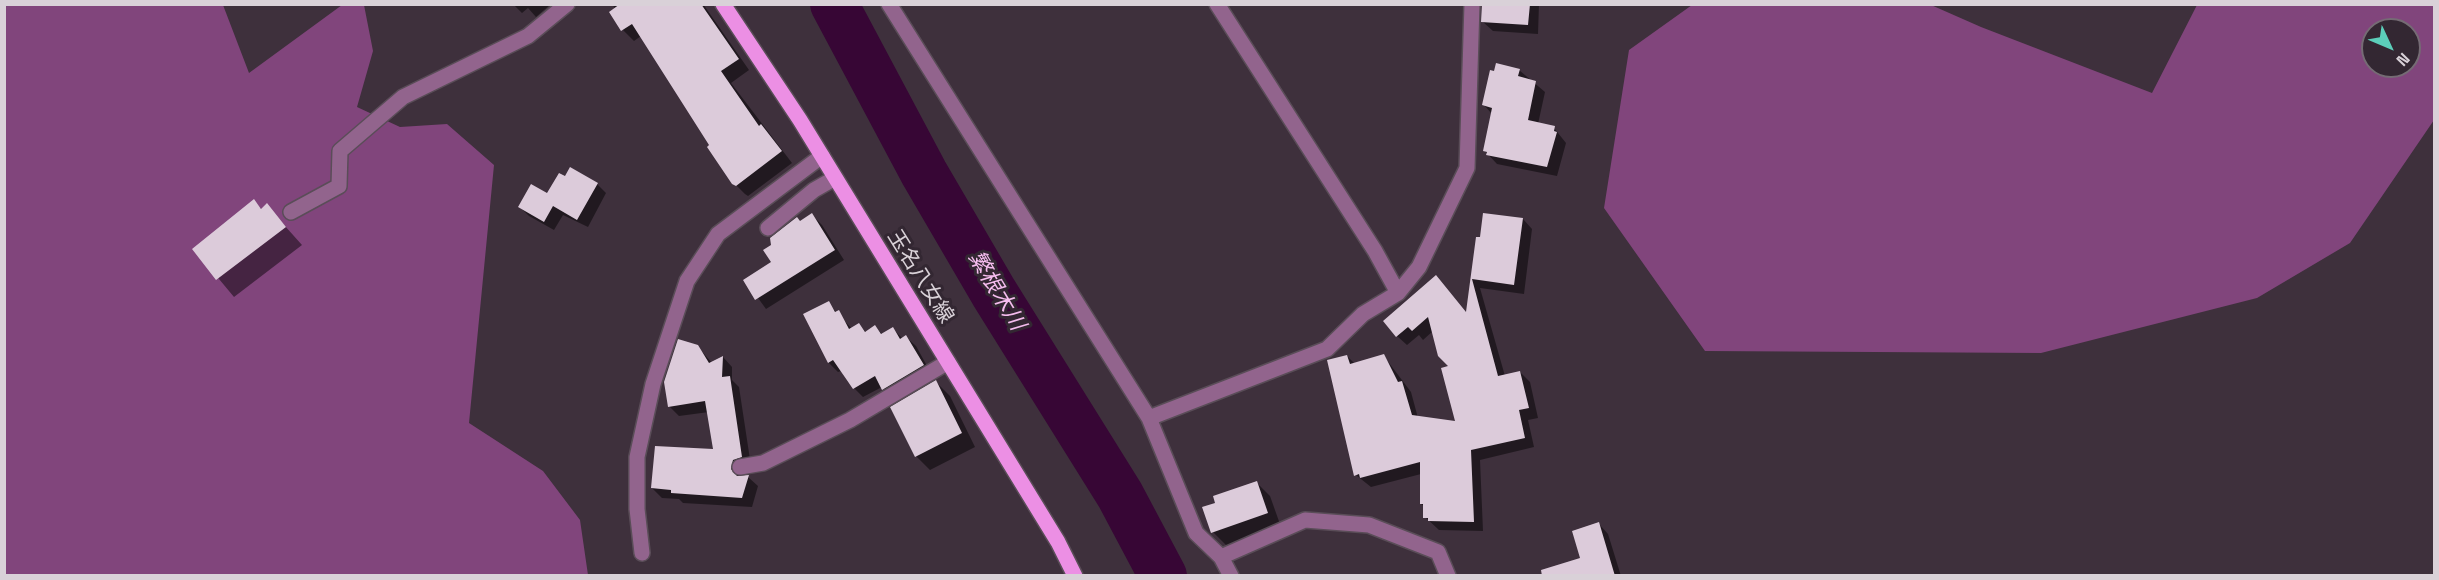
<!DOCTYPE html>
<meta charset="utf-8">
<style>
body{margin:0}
#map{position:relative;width:2439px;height:580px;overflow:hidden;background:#3e303c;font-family:"Space Grotesk",sans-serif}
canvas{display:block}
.frame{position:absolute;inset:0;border:6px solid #d9d1d8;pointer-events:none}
.north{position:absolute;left:2361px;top:18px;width:60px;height:60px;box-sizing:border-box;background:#332732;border:2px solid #756b74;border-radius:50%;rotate:134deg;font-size:16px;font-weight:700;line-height:24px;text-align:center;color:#d9d1d8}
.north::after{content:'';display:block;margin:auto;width:21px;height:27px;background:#5cceba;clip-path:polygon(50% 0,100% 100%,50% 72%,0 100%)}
</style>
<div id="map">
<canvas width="2439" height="580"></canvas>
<div class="frame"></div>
<div class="north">N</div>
</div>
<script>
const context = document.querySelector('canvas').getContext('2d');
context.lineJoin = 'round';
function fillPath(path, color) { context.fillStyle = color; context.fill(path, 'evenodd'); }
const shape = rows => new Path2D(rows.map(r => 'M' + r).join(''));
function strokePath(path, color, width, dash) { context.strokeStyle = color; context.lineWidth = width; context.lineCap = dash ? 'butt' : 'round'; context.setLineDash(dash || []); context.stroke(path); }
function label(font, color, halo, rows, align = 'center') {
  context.font = font + ' "Space Grotesk","Noto Sans JP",sans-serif'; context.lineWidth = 6; context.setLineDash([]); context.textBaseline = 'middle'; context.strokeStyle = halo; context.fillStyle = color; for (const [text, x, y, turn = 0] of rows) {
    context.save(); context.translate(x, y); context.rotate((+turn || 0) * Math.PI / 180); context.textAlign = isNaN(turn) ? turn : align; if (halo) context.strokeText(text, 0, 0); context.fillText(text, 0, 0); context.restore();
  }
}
fillPath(shape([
 [4,5,223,5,249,73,342,5,364,5,373,51,357,107,400,127,447,124,494,165,469,423,543,471,580,520,588,575,5,575],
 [1692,5,1931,5,1981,27,2152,93,2197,5,2434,5,2434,120,2350,243,2257,298,2041,353,1705,351,1604,208,1629,50],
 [2373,30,2409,30,2409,66,2373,66]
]), '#81457c');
fillPath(shape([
 [513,4,551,4,536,17,528,8,522,13],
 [612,4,703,4,749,70,731,83,792,163,748,196,745,194,734,183,641,36,634,41,623,30,611,13,616,10],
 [1483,4,1539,4,1538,34,1493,31,1483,22],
 [1519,70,1545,92,1538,124,1554,128,1566,143,1557,176,1497,164,1484,150,1492,114,1484,105],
 [597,184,606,193,588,227,563,215,554,230,529,216,520,207,548,195],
 [254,201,262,210,267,206,302,245,234,297,194,249],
 [812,215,822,225,844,260,766,309,745,280,773,263,800,223],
 [1523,219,1532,229,1524,294,1480,288,1505,376,1520,372,1530,382,1538,418,1528,420,1534,447,1480,460,1483,531,1439,530,1425,517,1425,507,1421,504,1421,474,1371,487,1356,475,1347,356,1355,364,1383,355,1411,392,1418,418,1457,423,1451,366,1433,331,1423,340,1419,335,1407,345,1397,336,1436,277,1467,314,1478,238],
 [828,303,852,329,859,325,866,332,875,327,883,335,893,329,903,339,906,337,916,346,932,375,892,398,882,387,863,397,848,382,841,371,838,372,829,363,805,315],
 [697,346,712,363,723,357,732,367,732,380,739,387,751,466,743,469,740,478,748,477,758,486,752,507,683,503,679,499,662,498,652,488,714,450,709,412,679,416,669,406],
 [936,382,950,396,975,447,930,470,916,456],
 [1256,482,1270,496,1281,527,1227,546,1213,532,1217,504],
 [1599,524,1608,534,1621,576,1563,576,1582,559]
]), '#0007');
strokePath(shape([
 [834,4,924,173,994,293,1120,495,1163,576]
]), '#370635', 48);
fillPath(shape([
 [620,4,701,4,739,59,721,71,759,126,761,124,782,151,736,186,732,184,707,147,709,145,632,24,621,31,609,12],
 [1482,4,1530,4,1528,25,1481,22],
 [1496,63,1520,69,1518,76,1536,81,1528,120,1555,126,1554,131,1557,132,1547,167,1486,155,1487,152,1483,151,1492,108,1482,105,1490,70,1494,71],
 [570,167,598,183,577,220,553,206,544,222,518,207,531,184,547,193,559,173,565,176],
 [254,199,261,209,267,203,286,227,216,280,192,249],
 [812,213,835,250,755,300,743,280,771,262,763,250,771,245,770,238,797,217,800,221],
 [1483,213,1523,218,1514,285,1472,279,1498,376,1520,371,1529,408,1519,410,1525,438,1471,450,1474,522,1428,521,1428,518,1423,518,1423,504,1420,504,1420,462,1360,478,1359,474,1354,476,1327,360,1347,355,1350,364,1384,354,1398,382,1402,381,1412,415,1455,421,1441,368,1448,366,1438,356,1428,317,1412,331,1408,327,1396,337,1383,321,1436,275,1466,312,1476,237,1480,237],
 [829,301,835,312,839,310,849,329,859,323,865,332,875,325,881,334,893,327,900,339,906,335,924,365,882,390,875,376,853,389,833,360,828,363,803,314],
 [678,339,698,345,709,363,723,356,722,377,730,376,742,457,733,460,731,469,737,476,749,475,742,498,671,493,671,490,651,488,655,446,713,449,705,401,668,407,664,382],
 [936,380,962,433,915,457,890,407],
 [1257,481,1268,513,1211,533,1202,507,1215,503,1213,496],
 [1599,522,1615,576,1542,576,1541,570,1580,558,1572,531]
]), '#dccbda');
const minor = shape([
 [889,4,1149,418,1196,533,1221,557,1231,576],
 [1217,4,1375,251,1398,293],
 [291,212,339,186,340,151,403,97,528,36,567,4],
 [768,228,814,190,835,178],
 [1149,418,1327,349,1363,314,1398,293,1419,267,1467,168,1472,4],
 [740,467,763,463,850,420,948,362],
 [642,553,637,509,637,457,653,384,687,281,718,234,822,156],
 [1221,557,1305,520,1369,525,1438,552,1448,576]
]);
const major = shape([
 [723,4,800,120,1058,542,1075,576]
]);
strokePath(minor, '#5a4d58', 18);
strokePath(major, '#5a4d58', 18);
strokePath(minor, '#92648d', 15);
strokePath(major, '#ec8fe4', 15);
label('21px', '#d9d1d8', '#332732', [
 ["玉名八女線",920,277,58]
]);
label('italic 22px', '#f5bcee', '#332732', [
 ["繁根木川",996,291,59]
]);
</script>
